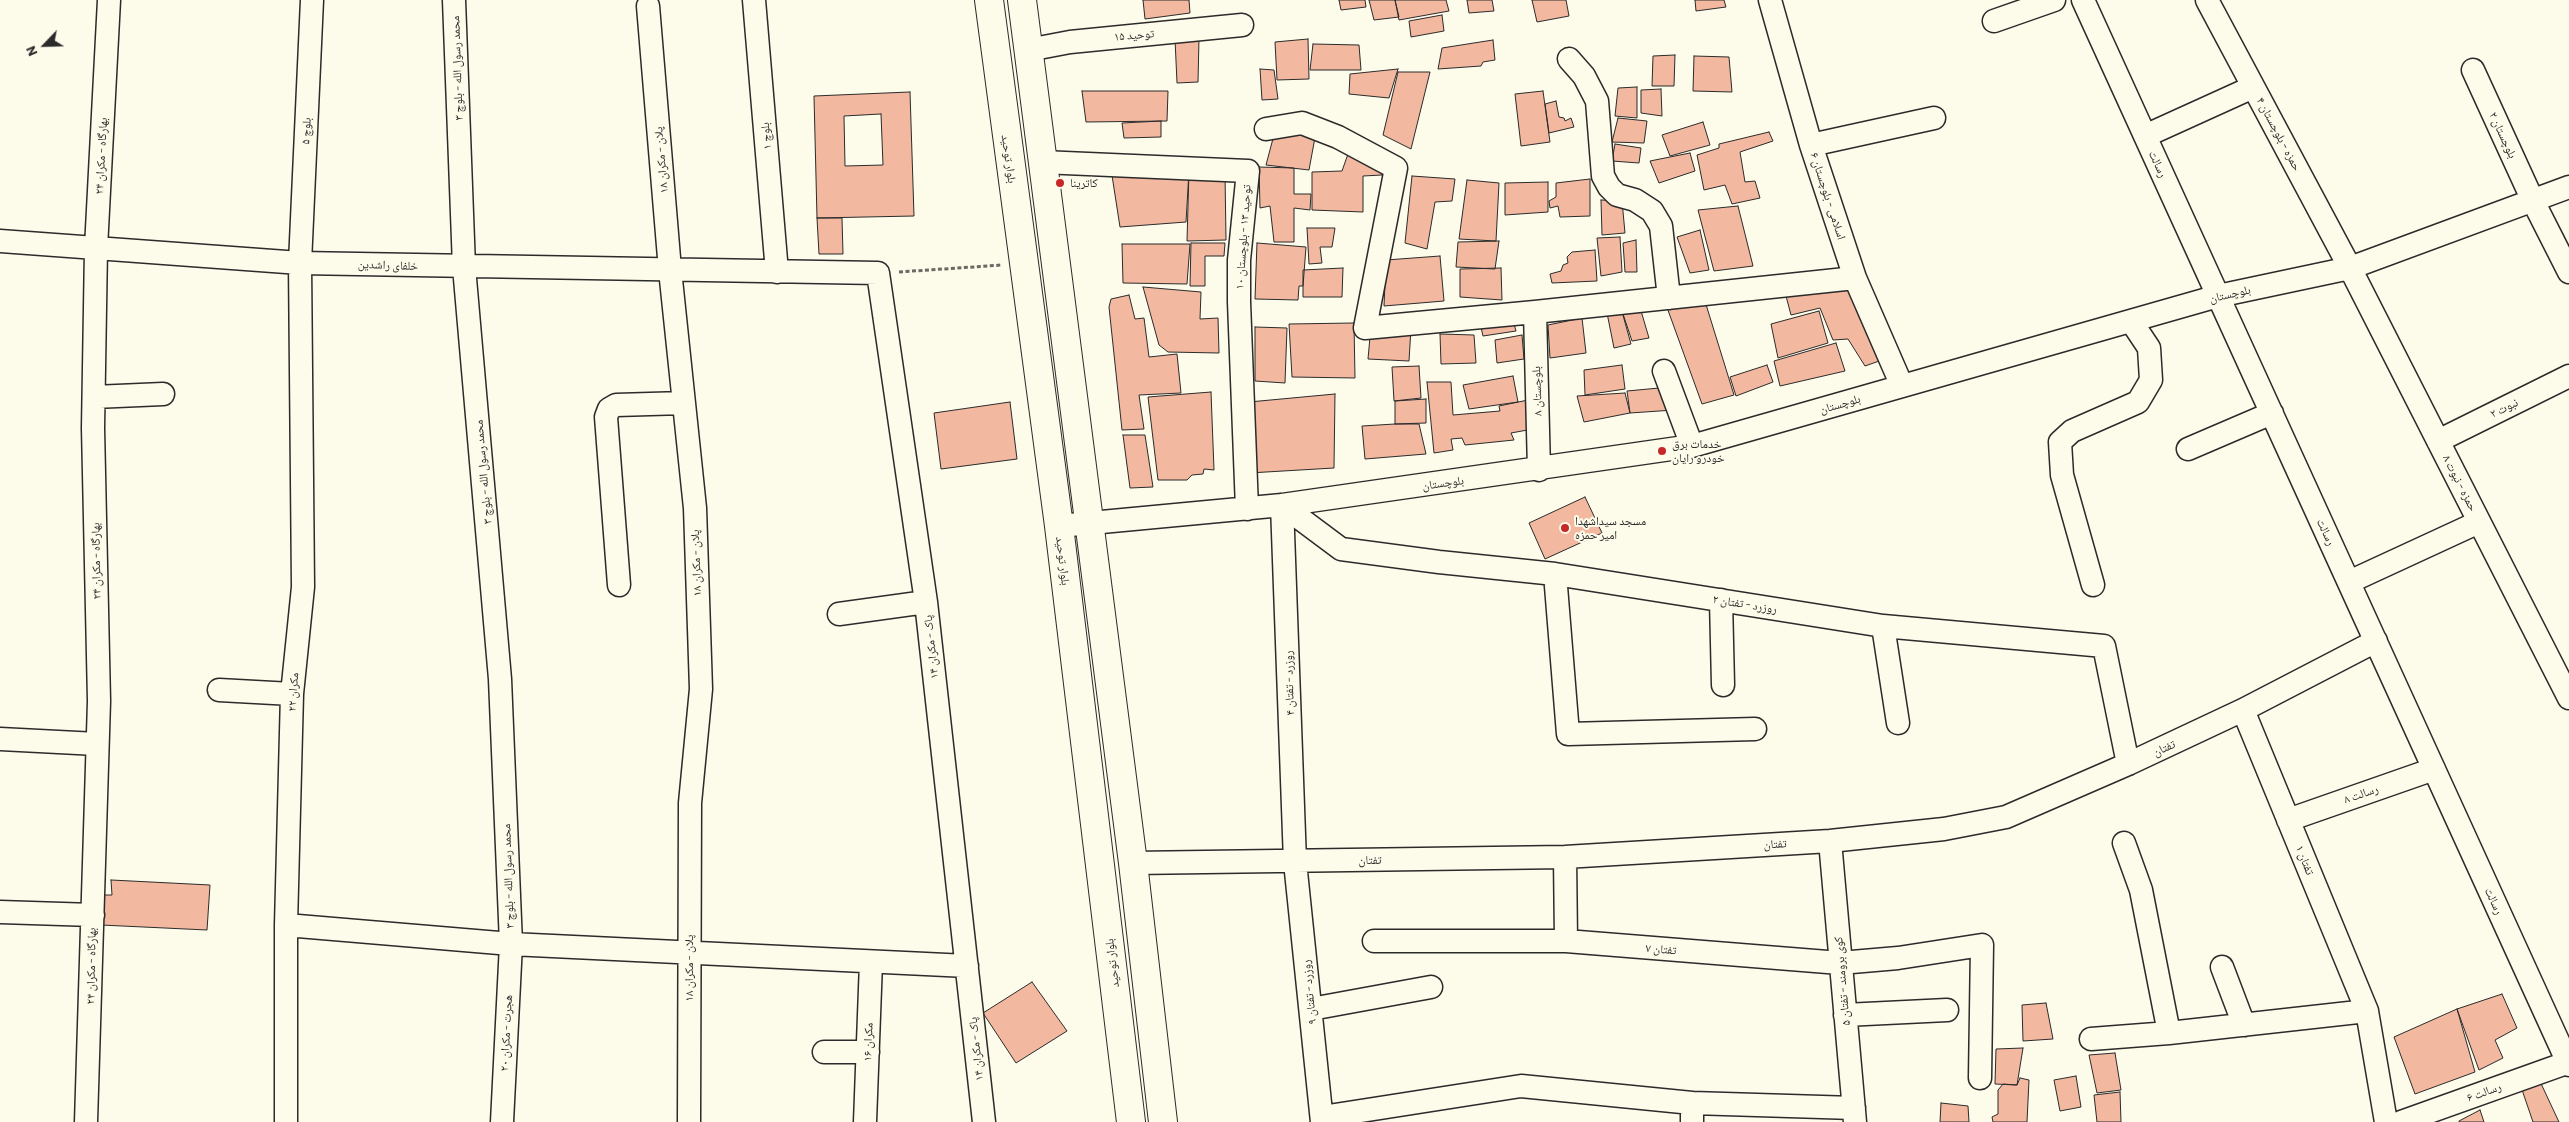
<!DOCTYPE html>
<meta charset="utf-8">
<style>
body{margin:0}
#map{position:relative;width:2569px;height:1122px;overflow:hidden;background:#fdfbea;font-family:Barlow,sans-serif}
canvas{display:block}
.north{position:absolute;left:20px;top:20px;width:50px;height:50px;-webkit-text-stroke:4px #fdfbea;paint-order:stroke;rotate:246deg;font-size:14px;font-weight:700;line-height:20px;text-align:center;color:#2b2b2b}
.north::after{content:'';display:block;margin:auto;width:18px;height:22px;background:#2b2b2b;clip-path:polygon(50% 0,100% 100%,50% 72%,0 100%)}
</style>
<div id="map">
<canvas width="2569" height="1122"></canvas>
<div class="north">N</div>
</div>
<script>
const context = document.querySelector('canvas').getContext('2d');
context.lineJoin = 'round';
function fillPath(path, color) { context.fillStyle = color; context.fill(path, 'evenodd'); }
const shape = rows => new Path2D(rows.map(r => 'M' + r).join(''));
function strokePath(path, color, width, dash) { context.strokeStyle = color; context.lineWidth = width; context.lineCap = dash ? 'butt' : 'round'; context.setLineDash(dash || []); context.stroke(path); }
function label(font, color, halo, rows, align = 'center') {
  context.font = font + ' Barlow,"Noto Naskh Arabic",sans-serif'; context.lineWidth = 4; context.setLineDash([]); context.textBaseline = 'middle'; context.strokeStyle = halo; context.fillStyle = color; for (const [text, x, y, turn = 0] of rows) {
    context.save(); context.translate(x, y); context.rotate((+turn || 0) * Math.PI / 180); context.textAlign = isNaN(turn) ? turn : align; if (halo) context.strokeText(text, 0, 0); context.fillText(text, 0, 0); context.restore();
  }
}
const building = shape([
 [1143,0,1189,0,1190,13,1145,19,1143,0],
 [1339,0,1365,0,1366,7,1341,10,1339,0],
 [1369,0,1395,0,1399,17,1374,20,1369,0],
 [1395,0,1446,0,1449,11,1399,20,1395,0],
 [1467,0,1492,0,1494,11,1469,13,1467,0],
 [1532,0,1566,0,1569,16,1537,22,1532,0],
 [1695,0,1724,0,1726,7,1696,11,1695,0],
 [1442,15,1444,31,1411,37,1409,21,1442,15],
 [1199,38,1198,82,1177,83,1175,39,1199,38],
 [1308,39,1309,79,1277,80,1275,42,1308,39],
 [1493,40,1495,60,1483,62,1481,66,1438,69,1442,48,1493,40],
 [1313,44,1359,45,1361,70,1310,70,1313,44],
 [1675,55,1674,86,1652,86,1653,56,1675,55],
 [1694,56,1729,57,1732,92,1693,91,1694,56],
 [1260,69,1274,70,1278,99,1262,100,1260,69],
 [1398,69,1389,98,1349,94,1350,74,1398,69],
 [1398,72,1430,72,1411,149,1383,135,1398,72],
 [1637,87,1637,118,1615,116,1618,88,1637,87],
 [1661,89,1662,116,1641,113,1641,90,1661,89],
 [1082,91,1168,91,1167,121,1086,122,1082,91],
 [1543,91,1550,142,1521,146,1515,94,1543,91],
 [910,92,914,216,817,218,814,96,910,92],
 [881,114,883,165,845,166,844,116,881,114],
 [1556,101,1559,117,1564,118,1565,121,1571,118,1574,127,1549,133,1545,104,1556,101],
 [1618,118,1647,121,1644,143,1612,142,1618,118],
 [1161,121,1161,137,1124,138,1122,123,1161,121],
 [1703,122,1710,145,1670,156,1662,135,1703,122],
 [1275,131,1316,132,1309,170,1266,165,1275,131],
 [1769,132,1773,141,1740,152,1745,182,1755,181,1760,198,1732,204,1725,185,1704,190,1697,155,1719,148,1719,144,1769,132],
 [1615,144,1641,148,1639,163,1612,161,1615,144],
 [1690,153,1695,171,1659,183,1650,161,1690,153],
 [1348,154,1382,159,1382,175,1363,176,1363,212,1312,210,1312,172,1342,171,1348,154],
 [1259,167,1294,168,1294,194,1311,194,1310,210,1294,208,1294,242,1274,242,1270,206,1260,208,1259,167],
 [1111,169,1189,171,1186,222,1120,227,1111,169],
 [1189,171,1225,173,1226,240,1187,241,1189,171],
 [1412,176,1455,179,1452,201,1435,202,1427,249,1405,243,1412,176],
 [1590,179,1590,216,1560,217,1558,206,1550,208,1549,201,1556,197,1556,183,1590,179],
 [1467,180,1499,183,1496,241,1459,239,1467,180],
 [1548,182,1548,212,1505,215,1505,183,1548,182],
 [1601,200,1622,201,1625,233,1602,235,1601,200],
 [1738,206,1753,266,1714,271,1698,210,1738,206],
 [817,218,842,218,843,254,819,254,817,218],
 [1307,228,1335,228,1332,247,1320,247,1322,263,1309,264,1307,228],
 [1700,230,1709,270,1690,273,1677,237,1700,230],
 [1620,237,1622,272,1601,276,1597,238,1620,237],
 [1636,240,1637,272,1625,272,1623,243,1636,240],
 [1499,241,1495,269,1456,267,1458,242,1499,241],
 [1191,243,1225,243,1224,256,1205,256,1205,286,1190,286,1191,243],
 [1257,243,1306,247,1303,286,1299,286,1298,300,1255,299,1257,243],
 [1122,244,1190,244,1187,284,1123,283,1122,244],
 [1595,250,1597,281,1552,283,1550,274,1561,271,1563,265,1568,263,1567,257,1572,252,1595,250],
 [1440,256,1444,301,1384,306,1386,260,1440,256],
 [1343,268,1342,297,1303,297,1303,270,1343,268],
 [1501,268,1502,300,1460,297,1460,269,1501,268],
 [1848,282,1882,360,1865,366,1848,339,1833,340,1820,308,1791,315,1786,296,1848,282],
 [1143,287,1201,292,1200,319,1218,318,1219,353,1168,352,1159,345,1143,287],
 [1129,295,1135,319,1144,318,1149,357,1177,354,1181,393,1139,395,1144,429,1122,430,1109,307,1111,299,1129,295],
 [1704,298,1734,395,1702,404,1665,302,1704,298],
 [1639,304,1649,338,1632,341,1621,308,1639,304],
 [1606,308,1621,308,1631,344,1614,348,1606,308],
 [1819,311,1828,343,1778,358,1771,324,1819,311],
 [1512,316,1516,331,1483,336,1479,319,1512,316],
 [1582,318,1586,353,1550,358,1548,325,1582,318],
 [1354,323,1355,378,1292,377,1289,324,1354,323],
 [1371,326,1411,328,1409,361,1368,359,1371,326],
 [1255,327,1287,328,1285,383,1255,381,1255,327],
 [1440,334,1474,335,1476,363,1441,364,1440,334],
 [1522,335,1524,359,1497,363,1495,340,1522,335],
 [1836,343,1845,371,1780,386,1774,361,1836,343],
 [1622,365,1625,389,1585,395,1584,370,1622,365],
 [1767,365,1773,382,1736,396,1730,377,1767,365],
 [1419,366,1421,398,1394,401,1392,367,1419,366],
 [1513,376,1518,402,1469,409,1463,385,1513,376],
 [1427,382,1451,382,1453,415,1500,411,1499,406,1528,400,1533,429,1511,433,1514,440,1465,445,1462,438,1451,439,1453,450,1434,453,1427,382],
 [1670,387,1674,410,1630,413,1627,391,1670,387],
 [1211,392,1214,470,1204,469,1203,474,1192,475,1187,480,1158,480,1148,397,1211,392],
 [1625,393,1630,413,1584,422,1577,396,1625,393],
 [1335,394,1334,468,1249,473,1249,402,1335,394],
 [1426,399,1426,423,1395,424,1395,401,1426,399],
 [1010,402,1017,459,941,469,934,413,1010,402],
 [1395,424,1419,424,1426,454,1365,459,1362,426,1395,424],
 [1123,435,1145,435,1153,487,1130,488,1123,435],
 [1585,497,1602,533,1545,559,1529,523,1585,497],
 [111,880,210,885,207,930,101,925,102,895,112,895,111,880],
 [1032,982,1067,1031,1016,1063,983,1013,1032,982],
 [2502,994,2517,1028,2495,1040,2503,1058,2479,1070,2457,1009,2502,994],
 [2046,1003,2053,1039,2023,1041,2022,1005,2046,1003],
 [2457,1009,2475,1072,2415,1094,2394,1037,2457,1009],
 [2023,1048,2017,1085,1995,1084,1996,1049,2023,1048],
 [2115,1053,2121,1090,2097,1093,2089,1055,2115,1053],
 [2537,1075,2559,1122,2533,1122,2519,1081,2537,1075],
 [2076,1076,2081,1107,2060,1111,2054,1080,2076,1076],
 [2020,1078,2029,1080,2027,1122,1993,1122,1992,1117,1998,1114,1998,1090,2003,1084,2017,1085,2020,1078],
 [2120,1092,2121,1122,2097,1122,2094,1095,2120,1092],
 [1941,1103,1968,1106,1969,1122,1940,1122,1941,1103],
 [2480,1110,2484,1122,2459,1122,2459,1121,2480,1110]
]);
fillPath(building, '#f2b8a0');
strokePath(building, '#2b2b2b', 1);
const minor = shape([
 [454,0,464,267,500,679,511,944,502,1122],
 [754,0,777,272],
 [1770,0,1811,145,1855,278,1902,386],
 [2083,0,2569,1065],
 [2207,0,2350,268,2569,698],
 [648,6,670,270,695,508,701,689,690,803,689,1122],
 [1994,21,2054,0],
 [1028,50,1070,42,1242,25],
 [1569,59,1584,76,1597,101,1603,176,1609,187,1617,195,1635,200,1652,211,1661,226,1669,298],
 [2473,70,2533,201,2569,272],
 [1266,129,1302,123,1338,137,1396,168,1365,328,1535,312,1855,278],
 [2145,136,2253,87],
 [1811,145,1934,118],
 [1042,162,1248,171,1239,260,1239,302,1247,509],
 [0,241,300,263,878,273,926,602,984,1122],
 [1535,312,1539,470],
 [1664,371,1692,446],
 [94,397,163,394],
 [2438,441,2569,376],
 [2188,449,2272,413],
 [1282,505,1341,549,1439,562,1555,574,1883,626,2104,646,2128,764],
 [1282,505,1295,862,1322,1122],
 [1059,526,1282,505,1692,446,2218,296,2350,268,2569,187],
 [1555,574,1568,734,1755,729],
 [2349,582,2479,522],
 [619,585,606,417,609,409,616,405,684,403],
 [2093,585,2062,475,2060,442,2072,431,2138,402,2151,380,2149,348,2131,321],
 [1721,600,1723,685],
 [839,614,926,602],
 [1883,626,1898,723],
 [219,690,292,694],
 [2243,710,2367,1011],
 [0,739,97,744],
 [2288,820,2434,769],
 [1830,841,1855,1122],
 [2124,843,2141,890,2169,1033,2367,1011,2386,1122],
 [1565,857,1566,941,1840,963,1898,958,1982,945,1980,1078],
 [1133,863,1565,857,1830,841,1944,829,2006,817,2128,764,2243,710,2376,641],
 [0,912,93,915],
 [286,925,511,944,967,966],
 [1374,941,1566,941],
 [2222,967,2244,1025],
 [1311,1009,1431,987],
 [1845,1015,1947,1010],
 [2091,1039,2169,1033],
 [824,1052,868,1052],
 [1322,1117,1521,1086,1692,1103],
 [86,1122,99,701,93,428,96,248,109,0],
 [286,1122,286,925,292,694,303,587,300,263,312,0],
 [865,1122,871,962],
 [1692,1122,1692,1103,1854,1108],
 [2401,1122,2569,1062]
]);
const major = shape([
 [989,0,1059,526,1131,1122],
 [1022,0,1133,863,1163,1122]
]);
strokePath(minor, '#2b2b2b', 25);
strokePath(major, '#2b2b2b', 30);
strokePath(shape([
 [899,272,1002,265]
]), '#6a6964', 3, [4, 2.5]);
strokePath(minor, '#fdfbea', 22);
strokePath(major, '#fdfbea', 28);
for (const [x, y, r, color] of [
 [1060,183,5,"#c62828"],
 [1662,451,5,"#c62828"],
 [1565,528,5,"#c62828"]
]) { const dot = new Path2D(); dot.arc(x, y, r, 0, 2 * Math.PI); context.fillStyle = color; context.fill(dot); strokePath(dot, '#fdfbea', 2); }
label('12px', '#2b2b2b', '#fdfbea', [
 ["توحید ۱۵",1134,35,-5],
 ["محمد رسول الله - بلوچ ۳",457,68,-92],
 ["بلوچ ۵",306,131,-87],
 ["حمزه - بلوچستان ۴",2279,134,62],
 ["بلوچستان ۲",2503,135,65],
 ["بلوچ ۱",766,136,-95],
 ["بهارگاه - مکران ۲۴",101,156,-87],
 ["بلوار توحید",1009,159,82],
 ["پلان - مکران ۱۸",661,160,-95],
 ["رسالت",2158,164,65],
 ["اسلامی - بلوچستان ۶",1828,196,72],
 ["توحید ۱۳ - بلوچستان ۱۰",1243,237,-86],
 ["خلفای راشدین",388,265,2],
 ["بلوچستان",2230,294,-13],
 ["بلوچستان ۸",1537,391,-92],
 ["بلوچستان",1840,404,-16],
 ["نبوت ۲",2504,408,-26],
 ["محمد رسول الله - بلوچ ۳",483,472,-95],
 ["بلوچستان",1443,483,-8],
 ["حمزه - نبوت ۸",2460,483,63],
 ["رسالت",2326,532,65],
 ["بهارگاه - مکران ۲۴",96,561,-91],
 ["بلوار توحید",1063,561,83],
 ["پلان - مکران ۱۸",696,563,-92],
 ["روزرد - تفتان ۲",1745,604,9],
 ["پاک - مکران ۱۴",931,647,-96],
 ["روزرد - تفتان ۴",1289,683,-92],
 ["مکران ۲۲",293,692,-86],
 ["تفتان",2164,748,-25],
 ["رسالت ۸",2361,794,-19],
 ["تفتان",1775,844,-3],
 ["تفتان",1370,860,-1],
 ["تفتان ۱",2305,860,68],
 ["محمد رسول الله - بلوچ ۳",508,876,-92],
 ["رسالت",2494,901,65],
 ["تفتان ۷",1661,949,5],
 ["بلوار توحید",1112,963,-97],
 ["بهارگاه - مکران ۲۴",91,966,-89],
 ["پلان - مکران ۱۸",689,968,-90],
 ["کوی برومند - تفتان ۵",1842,981,-95],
 ["روزرد - تفتان ۹",1309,992,-96],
 ["هجرت - مکران ۲۰",506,1033,-87],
 ["مکران ۱۶",868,1042,-88],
 ["پاک - مکران ۱۴",976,1049,-96],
 ["رسالت ۶",2484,1092,-20]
]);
label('12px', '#2b2b2b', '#fdfbea', [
 ["کاترینا",1070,183],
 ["خدمات برق",1672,444],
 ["خودرو رایان",1672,458],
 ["مسجد سیداشهدا",1575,521],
 ["امیر حمزه",1575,535]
], 'left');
</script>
